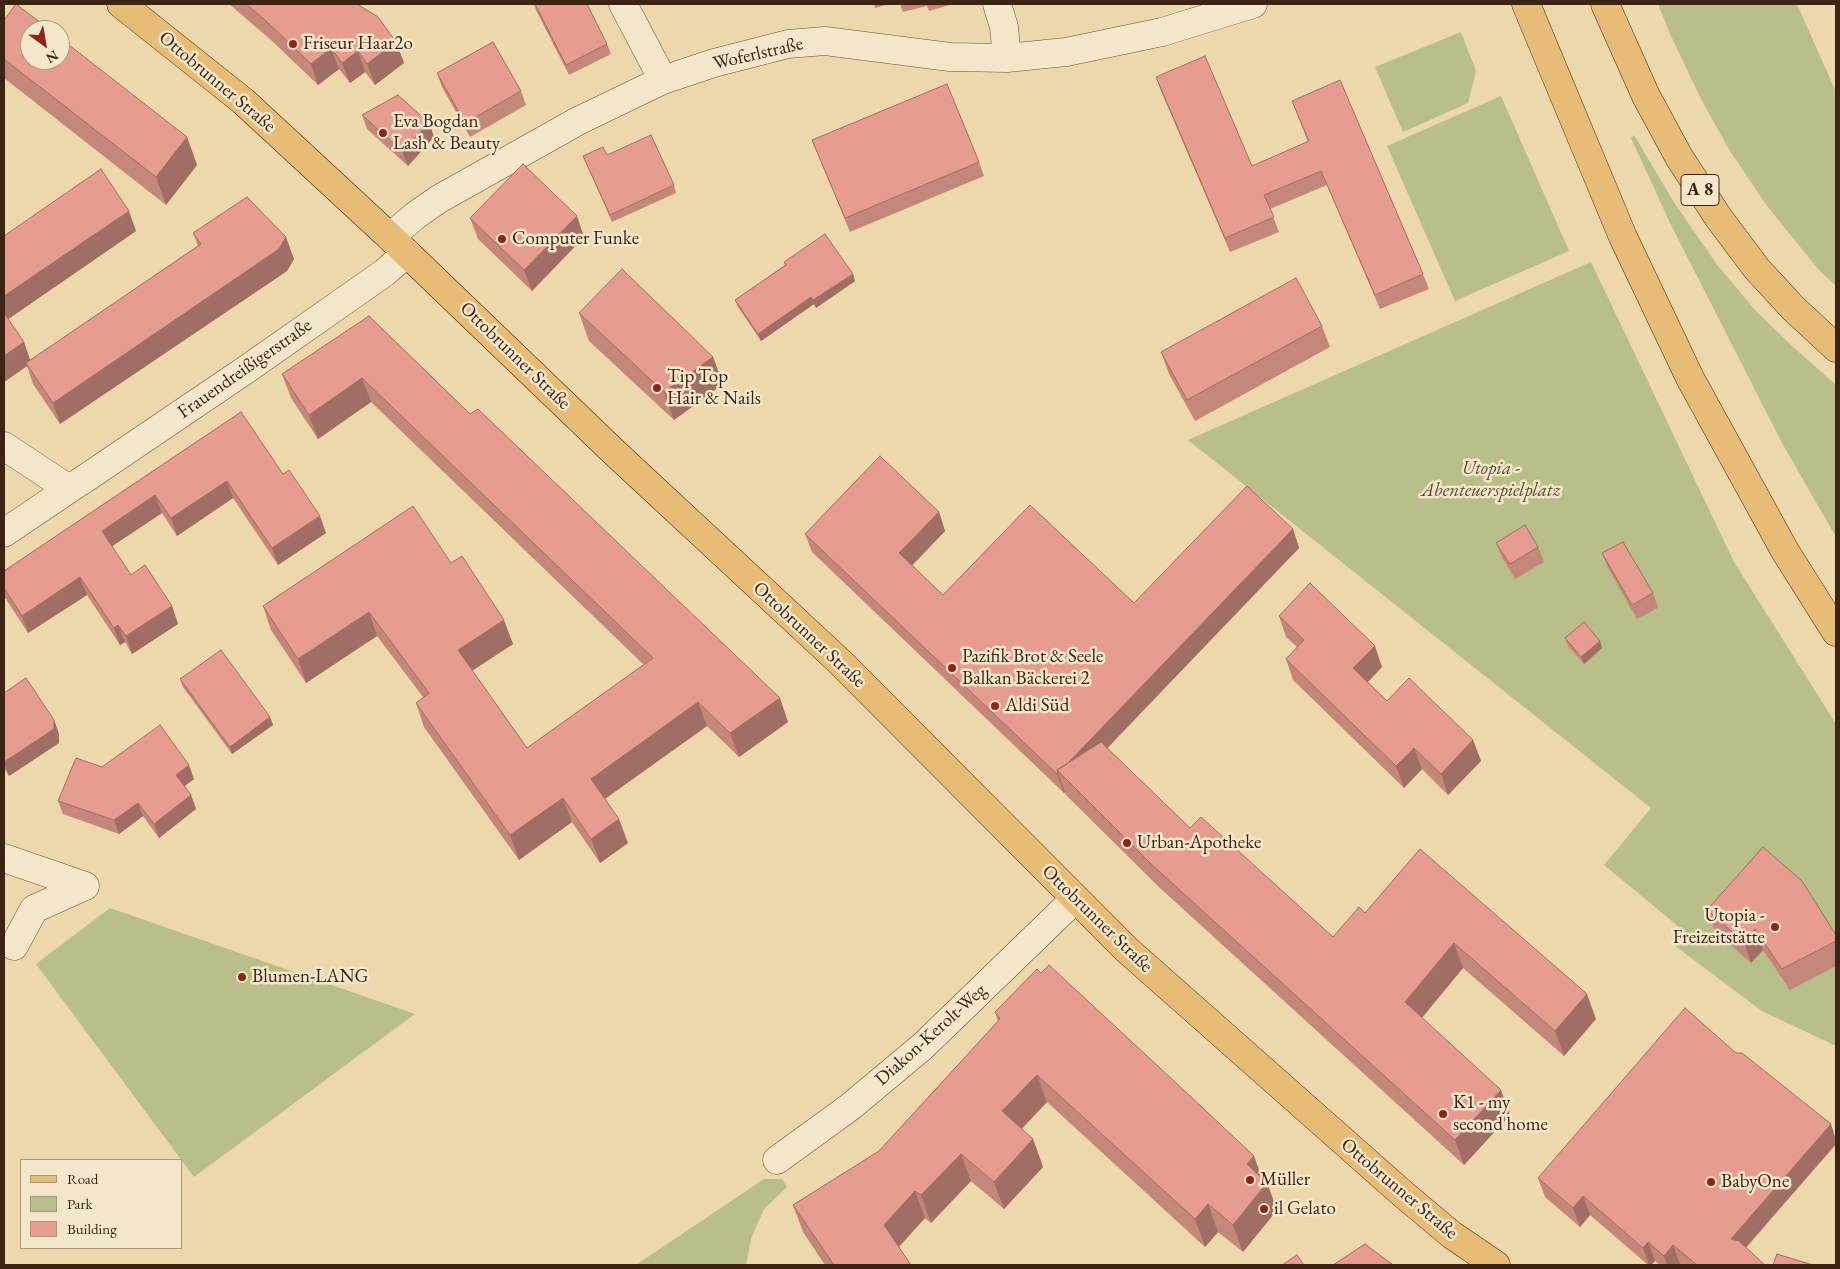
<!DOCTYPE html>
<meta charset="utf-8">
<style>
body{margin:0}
#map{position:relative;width:1840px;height:1269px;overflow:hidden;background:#edd8ac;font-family:"EB Garamond",serif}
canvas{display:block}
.frame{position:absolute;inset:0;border:5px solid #3c2415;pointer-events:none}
.legend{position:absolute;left:20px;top:1159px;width:162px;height:90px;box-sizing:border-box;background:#f3e6c9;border:1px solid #aa9881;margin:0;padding:6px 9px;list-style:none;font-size:15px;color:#3c2415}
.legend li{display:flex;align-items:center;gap:10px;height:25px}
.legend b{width:25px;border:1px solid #aa9881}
.north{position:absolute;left:20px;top:20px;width:50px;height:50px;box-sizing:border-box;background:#f3e6c9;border:1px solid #aa9881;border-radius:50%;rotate:148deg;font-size:14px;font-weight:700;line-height:20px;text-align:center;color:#3c2415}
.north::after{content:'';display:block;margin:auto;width:18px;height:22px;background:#8f2418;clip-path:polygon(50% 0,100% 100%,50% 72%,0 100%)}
</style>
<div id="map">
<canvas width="1840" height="1269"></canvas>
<div class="frame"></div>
<ul class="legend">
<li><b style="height:6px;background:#e6bc76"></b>Road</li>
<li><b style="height:14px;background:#b8bf89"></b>Park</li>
<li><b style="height:14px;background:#e69d8f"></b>Building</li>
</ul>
<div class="north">N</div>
</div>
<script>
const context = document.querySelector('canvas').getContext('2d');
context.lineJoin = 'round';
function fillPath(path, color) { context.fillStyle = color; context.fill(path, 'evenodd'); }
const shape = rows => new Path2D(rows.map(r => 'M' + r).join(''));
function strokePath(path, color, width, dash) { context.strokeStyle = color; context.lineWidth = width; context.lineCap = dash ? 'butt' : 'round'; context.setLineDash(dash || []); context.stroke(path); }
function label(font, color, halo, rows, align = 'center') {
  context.font = font + ' "EB Garamond",serif'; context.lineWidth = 5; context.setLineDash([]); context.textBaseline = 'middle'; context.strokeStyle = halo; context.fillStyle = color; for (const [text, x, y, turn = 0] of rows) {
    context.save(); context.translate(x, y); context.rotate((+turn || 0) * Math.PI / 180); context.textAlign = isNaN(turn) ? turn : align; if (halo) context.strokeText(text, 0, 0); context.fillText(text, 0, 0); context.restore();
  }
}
fillPath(shape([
 [1658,4,1797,4,1836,92,1836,286,1818,269,1767,206,1730,151,1701,99,1671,36],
 [1461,32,1476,71,1468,103,1403,132,1375,67],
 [1501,96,1569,251,1455,301,1387,146],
 [1634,135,1675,204,1718,266,1755,310,1792,346,1836,385,1836,537,1782,443,1670,223,1631,138],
 [1591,262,1734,562,1836,724,1836,1046,1762,1011,1674,945,1684,931,1604,865,1651,808,1188,440],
 [110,908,415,1014,194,1177,36,964],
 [764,1179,782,1179,787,1187,764,1209,751,1239,746,1265,636,1265]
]), '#b8bf89');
const minor = shape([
 [623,4,663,80],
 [997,4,1004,27,1007,58],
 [390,237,416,215,439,199,578,121,663,80,714,63,788,44,825,41,950,57,1007,58,1066,52,1162,32,1253,4],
 [4,446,69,489],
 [80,482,247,369,384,273,407,253],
 [4,533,75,485],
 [4,858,85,886],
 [14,946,34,909,85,886],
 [777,1160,850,1107,923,1046,1075,899]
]);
const major = shape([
 [121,4,243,101,390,237,615,453,840,662,1126,949,1403,1194,1452,1235,1496,1265]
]);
const highway = shape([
 [1526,4,1623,237,1690,378,1785,551,1836,632],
 [1605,4,1646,96,1679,157,1718,217,1757,269,1793,308,1836,348]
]);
strokePath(minor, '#68513b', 29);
strokePath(major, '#3c2415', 29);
strokePath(highway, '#3c2415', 29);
strokePath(minor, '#f3e6c9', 28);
strokePath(major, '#e6bc76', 28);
strokePath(highway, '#e6bc76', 28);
fillPath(shape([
 [229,4,357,4,396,42,404,63,375,85,365,72,350,83,339,69,318,85,271,40],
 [534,4,587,4,607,44,611,54,569,75,536,10],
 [874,4,890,4,875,8],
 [900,4,953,4,929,11,927,6,903,12],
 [4,20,187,137,197,165,166,205,4,78],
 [437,73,521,91,526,105,470,137,442,87],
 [1156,77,1252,166,1308,142,1292,101,1423,274,1429,289,1380,309,1327,185,1270,209,1279,232,1230,252,1161,91],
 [362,115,429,123,434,137,408,166,367,129],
 [812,140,979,162,984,176,850,232],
 [607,155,674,185,676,193,612,222,583,156],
 [470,218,584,237,532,291,478,239],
 [136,231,8,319,24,342,30,360,198,246,193,233,294,259,287,271,60,424,33,384,27,366,4,382,4,236],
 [784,262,853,274,855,281,816,308,814,304,761,341,738,307,735,300,785,265],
 [579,313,713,357,723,384,674,420,589,341],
 [369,316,788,722,739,757,707,726,605,799,628,843,600,863,572,822,519,860,424,727,416,703,423,697,377,636,306,683,271,630,263,606,451,563,513,644,472,671,527,748,644,665,371,402,318,439,291,398,282,374],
 [1322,326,1330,347,1195,421,1169,374,1161,352],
 [241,412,283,474,326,533,278,565,233,498,177,536,162,513,112,546,131,575,172,606,178,624,132,654,125,642,120,645,87,595,28,633,4,596,4,571],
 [939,512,945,531,912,565,943,595,1134,603,1293,529,1299,548,1107,748,1190,828,1333,937,1365,913,1420,849,1596,1019,1564,1056,1463,968,1422,1018,1510,1115,1464,1165,1160,888,1066,795,1065,792,1064,793,812,552,805,534],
 [1496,543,1538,547,1544,562,1515,579,1502,557],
 [1602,553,1653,593,1658,608,1637,619,1608,568],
 [1279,616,1382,667,1368,682,1387,701,1473,740,1481,761,1448,795,1422,769,1404,788,1293,680,1286,659,1297,647,1286,637],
 [1565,638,1602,648,1584,664,1568,646],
 [180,679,270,717,273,725,232,754,183,687],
 [4,693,54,720,59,734,59,743,9,776,4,768],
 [102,767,194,779,184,786,191,795,196,809,159,838,143,816,119,834,63,814,58,801],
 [1707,910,1836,935,1836,966,1790,990,1763,950,1751,963,1715,931],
 [995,1012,1262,1178,1267,1183,1277,1210,1243,1252,1218,1232,1205,1247,1047,1102,1022,1129,1033,1139,1043,1167,1004,1209,971,1181,931,1223,925,1218,899,1247,911,1265,825,1265,803,1232,793,1205,879,1151,998,1021],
 [1836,1140,1836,1144,1746,1248,1765,1265,1681,1265,1680,1264,1679,1265,1660,1265,1655,1261,1651,1265,1648,1265,1590,1215,1580,1227,1545,1197,1538,1178]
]), '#c6877b');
fillPath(shape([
 [396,42,404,63,375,85,367,64],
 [331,48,339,69,318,85,311,64],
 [358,51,365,72,350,83,342,63],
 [429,123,434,137,408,166,402,151],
 [187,137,197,165,166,205,156,177],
 [129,211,136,231,4,322,4,296],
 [577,216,584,237,532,291,524,270],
 [286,237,294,259,287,271,60,424,53,403],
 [853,274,855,281,816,308,813,300],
 [811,297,814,304,761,341,758,334],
 [24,342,31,363,26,363,27,366,4,382,4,356],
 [713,357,723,384,674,420,664,392],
 [362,378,371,402,318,439,309,415],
 [227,481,233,498,177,536,171,518],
 [155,495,162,513,108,549,102,531],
 [939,512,945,531,906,572,899,553],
 [320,516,326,533,278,565,272,548],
 [1293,529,1299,548,1072,785,1059,772],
 [80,577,87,595,28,633,22,616],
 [172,606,178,624,132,654,126,636],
 [369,612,377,636,306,683,298,659],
 [504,620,513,644,467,674,458,650],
 [118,625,125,642,120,645,114,628],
 [1600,641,1602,648,1584,664,1581,657],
 [1375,646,1382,667,1361,689,1353,668],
 [780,698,788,722,739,757,730,733],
 [698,702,707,726,599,803,591,779],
 [270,717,273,725,232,754,230,747],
 [54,720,59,734,59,743,9,776,4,762],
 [1473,740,1481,761,1448,795,1441,774],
 [1414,748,1422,769,1404,788,1396,766],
 [189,765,194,779,181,789,176,775],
 [1058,773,1065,792,1064,793,1057,774],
 [191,795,196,809,159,838,154,824],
 [563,798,572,822,519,860,510,835],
 [138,803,143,816,119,834,114,820],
 [619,819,628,843,600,863,591,839],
 [1755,929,1763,950,1751,963,1744,942],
 [1454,943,1463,968,1414,1027,1405,1002],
 [1587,994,1596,1019,1564,1056,1555,1031],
 [1037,1075,1047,1102,1012,1138,1002,1111],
 [1501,1090,1510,1115,1464,1165,1455,1140],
 [1831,1124,1836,1140,1836,1144,1737,1257,1731,1239],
 [1033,1139,1043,1167,1004,1209,994,1182],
 [961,1154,971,1181,931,1223,921,1195],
 [1254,1156,1264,1184,1247,1164],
 [1267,1183,1277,1210,1243,1252,1233,1225],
 [915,1191,925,1218,894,1252,884,1225],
 [1583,1196,1590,1215,1580,1227,1573,1208],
 [1208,1204,1218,1232,1205,1247,1195,1219],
 [1648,1242,1655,1261,1651,1265,1649,1265,1643,1248],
 [1673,1245,1680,1264,1679,1265,1667,1265,1664,1256]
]), '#a16e64');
const building = shape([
 [16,4,50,30,30,30,30,60,60,60,60,38,187,137,156,177,4,59,4,20,16,4],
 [246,4,357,4,378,17,396,42,367,64,358,51,342,63,331,48,311,64,264,19,246,4],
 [535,4,587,4,607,44,566,65,535,4],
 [493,42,521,91,465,123,437,73,493,42],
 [1205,56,1252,166,1309,141,1292,101,1340,80,1423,274,1375,295,1321,171,1264,195,1274,217,1225,238,1156,77,1205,56],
 [947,84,979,162,845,218,812,140,947,84],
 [398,95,429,123,402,151,362,115,398,95],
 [651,135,674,185,610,215,583,156,603,147,607,155,651,135],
 [523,164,577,216,524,270,470,218,523,164],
 [101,169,129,211,4,296,4,236,101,169],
 [247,197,286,237,279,249,53,403,26,363,201,244,193,233,247,197],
 [825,234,853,274,813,300,811,297,758,334,735,300,786,265,784,262,825,234],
 [622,269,713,357,664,392,579,313,622,269],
 [1296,278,1322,326,1187,400,1161,352,1296,278],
 [4,313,24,342,4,356,4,313],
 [369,316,470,414,478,409,780,698,730,733,698,702,591,779,619,819,591,839,563,798,510,835,416,703,429,693,369,612,298,659,263,606,413,506,451,563,462,556,504,620,458,650,527,748,653,658,362,378,309,415,282,374,369,316],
 [241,412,283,474,289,470,320,516,272,548,227,481,171,518,155,495,102,531,131,575,145,565,172,606,126,636,118,625,114,628,80,577,22,616,4,588,4,571,241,412],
 [880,456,939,512,899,553,943,595,1030,505,1134,603,1247,486,1293,529,1067,764,1057,770,1058,773,1057,774,805,534,880,456],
 [1525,525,1538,547,1510,564,1496,543,1525,525],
 [1623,542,1653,593,1632,605,1602,553,1623,542],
 [1310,583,1375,646,1353,668,1387,701,1409,678,1473,740,1441,774,1414,748,1396,766,1286,659,1304,640,1279,616,1310,583],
 [1584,622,1600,641,1581,657,1565,638,1584,622],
 [221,650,270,717,230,747,180,679,221,650],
 [26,678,54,720,54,729,4,762,4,693,26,678],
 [160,725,189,765,176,775,191,795,154,824,138,803,114,820,58,801,76,758,102,767,160,725],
 [1101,742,1190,828,1201,817,1333,937,1359,907,1365,913,1420,849,1587,994,1555,1031,1454,943,1405,1002,1501,1090,1455,1140,1151,864,1057,770,1101,742],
 [1763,847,1802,881,1836,935,1836,941,1782,969,1755,929,1744,942,1707,910,1763,847],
 [1049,965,1174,1081,1254,1156,1247,1164,1267,1183,1233,1225,1208,1204,1195,1219,1037,1075,1002,1111,1033,1139,994,1182,961,1154,921,1195,915,1191,884,1225,911,1265,834,1265,793,1205,879,1151,1000,1019,995,1012,1037,969,1041,973,1049,965],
 [1685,1008,1736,1053,1742,1053,1831,1124,1731,1239,1739,1241,1765,1265,1697,1265,1673,1245,1664,1256,1648,1242,1643,1248,1583,1196,1573,1208,1538,1178,1685,1008],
 [1365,1244,1393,1265,1333,1265,1365,1244],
 [1777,1254,1813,1265,1773,1265,1777,1254],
 [1297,1255,1304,1265,1282,1265,1297,1255]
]);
fillPath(building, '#e69d8f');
strokePath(building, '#a16e64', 1);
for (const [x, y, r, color] of [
 [293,44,5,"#8f2418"],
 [383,133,5,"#8f2418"],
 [502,239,5,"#8f2418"],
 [657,388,5,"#8f2418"],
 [952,668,5,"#8f2418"],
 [995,706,5,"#8f2418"],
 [1127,843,5,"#8f2418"],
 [1775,927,5,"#8f2418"],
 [242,977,5,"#8f2418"],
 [1443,1114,5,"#8f2418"],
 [1250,1180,5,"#8f2418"],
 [1711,1182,5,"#8f2418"],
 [1264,1209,5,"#8f2418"]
]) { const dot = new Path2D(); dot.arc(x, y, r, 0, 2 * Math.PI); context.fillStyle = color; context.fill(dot); strokePath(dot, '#f3e6c9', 2); }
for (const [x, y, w] of [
 [1700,190,38]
]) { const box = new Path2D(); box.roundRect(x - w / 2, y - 15.5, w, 31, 4); context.fillStyle = '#f3e6c9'; context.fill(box); strokePath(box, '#3c2415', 1); }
label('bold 18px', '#3c2415', null, [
 ["A 8",1700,190]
]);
label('19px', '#3c2415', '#f3e6c9', [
 ["Friseur Haar2o",303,44],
 ["Eva Bogdan",393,122],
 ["Lash & Beauty",393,144],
 ["Computer Funke",512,239],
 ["Tip Top",667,377],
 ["Hair & Nails",667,399],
 ["Pazifik Brot & Seele",962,657],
 ["Balkan Bäckerei 2",962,679],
 ["Aldi Süd",1005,706],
 ["Urban-Apotheke",1137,843],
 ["Utopia -",1765,916,"right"],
 ["Freizeitstätte",1765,938,"right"],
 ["Blumen-LANG",252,977],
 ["K1 - my",1453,1103],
 ["second home",1453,1125],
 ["Müller",1260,1180],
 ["BabyOne",1721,1182],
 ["il Gelato",1274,1209]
], 'left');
label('19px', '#3c2415', '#f3e6c9', [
 ["Woferlstraße",758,54,-13],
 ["Ottobrunner Straße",217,82,40],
 ["Ottobrunner Straße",515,356,44],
 ["Frauendreißigerstraße",245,369,-35],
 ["Ottobrunner Straße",809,635,43],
 ["Ottobrunner Straße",1097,919,44],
 ["Diakon-Kerolt-Weg",931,1035,-42],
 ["Ottobrunner Straße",1399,1189,40]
]);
label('italic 19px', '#5b4b32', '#f3e6c9', [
 ["Utopia -",1491,469],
 ["Abenteuerspielplatz",1491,491]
]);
</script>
